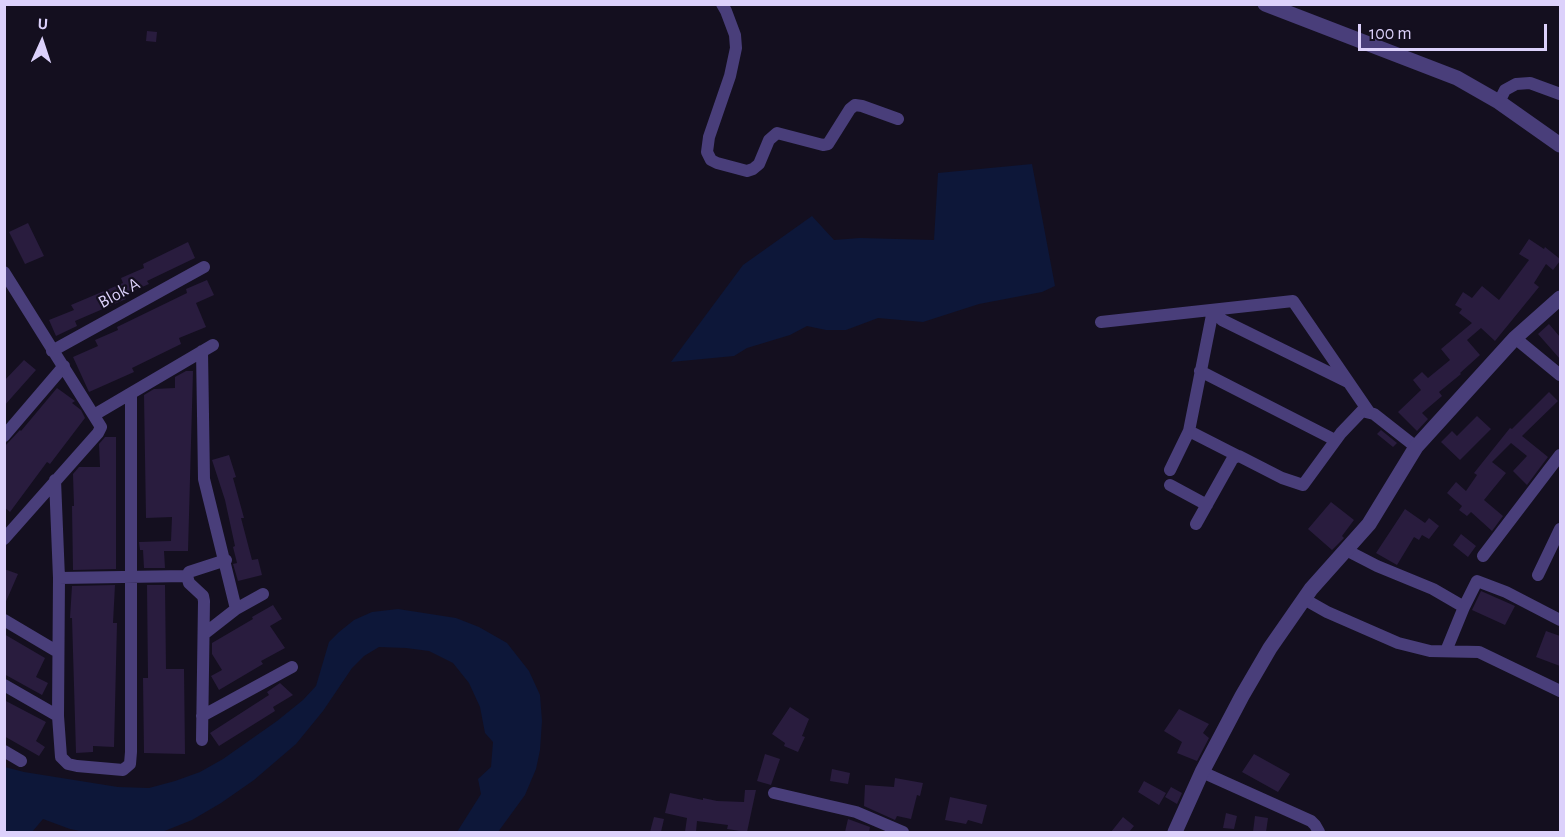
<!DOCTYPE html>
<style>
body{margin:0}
#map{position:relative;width:1565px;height:837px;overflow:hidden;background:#140f1f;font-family:"Alegreya Sans",sans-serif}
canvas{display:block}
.frame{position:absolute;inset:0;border:6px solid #dcd1fb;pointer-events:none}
.north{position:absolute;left:12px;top:12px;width:60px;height:60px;-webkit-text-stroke:4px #140f1f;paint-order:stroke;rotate:3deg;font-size:16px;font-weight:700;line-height:24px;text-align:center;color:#dcd1fb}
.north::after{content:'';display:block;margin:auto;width:21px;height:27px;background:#dcd1fb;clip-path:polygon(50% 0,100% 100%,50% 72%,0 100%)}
.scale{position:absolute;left:1358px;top:24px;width:189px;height:27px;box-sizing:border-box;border:3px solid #dcd1fb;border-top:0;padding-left:8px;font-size:18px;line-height:21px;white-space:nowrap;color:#dcd1fb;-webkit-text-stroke:4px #140f1f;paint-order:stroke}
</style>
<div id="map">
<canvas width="1565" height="837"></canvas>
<div class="frame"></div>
<div class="north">U</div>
<div class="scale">100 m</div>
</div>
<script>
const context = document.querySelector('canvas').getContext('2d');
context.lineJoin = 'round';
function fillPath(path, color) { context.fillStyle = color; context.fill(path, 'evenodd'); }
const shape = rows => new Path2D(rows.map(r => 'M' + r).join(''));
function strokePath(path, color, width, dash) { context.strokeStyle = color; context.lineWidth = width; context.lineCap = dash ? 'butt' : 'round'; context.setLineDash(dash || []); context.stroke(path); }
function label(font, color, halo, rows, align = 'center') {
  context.font = font + ' "Alegreya Sans",sans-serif'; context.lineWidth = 4.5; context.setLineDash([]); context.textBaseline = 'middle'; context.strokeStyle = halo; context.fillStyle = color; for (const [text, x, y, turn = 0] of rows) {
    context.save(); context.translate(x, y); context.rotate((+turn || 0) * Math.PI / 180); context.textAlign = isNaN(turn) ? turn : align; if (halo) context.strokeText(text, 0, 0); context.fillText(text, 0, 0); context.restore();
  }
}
fillPath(shape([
 [1032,164,1055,286,1042,292,979,304,923,322,878,318,846,330,826,330,807,326,790,335,747,348,734,356,671,362,743,265,812,216,834,240,860,238,934,240,938,173],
 [398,609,456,618,479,627,507,643,529,671,540,695,542,721,540,750,536,769,525,795,498,832,457,832,481,794,478,779,491,767,493,742,485,733,480,707,469,683,453,663,429,651,406,648,379,647,364,656,352,668,323,711,296,744,254,780,221,803,192,820,162,832,85,832,70,829,43,819,32,832,5,832,5,767,24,772,118,787,149,788,175,781,200,772,223,759,277,721,303,700,316,686,329,642,339,632,354,620,372,612]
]), '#0d1739');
fillPath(shape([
 [147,31,157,32,156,42,146,41],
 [28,223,44,256,25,264,9,232],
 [1529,239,1544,249,1545,247,1560,259,1560,261,1553,270,1546,264,1534,283,1539,287,1495,341,1481,328,1467,340,1480,355,1460,373,1461,374,1439,392,1442,396,1422,413,1428,419,1417,431,1398,412,1421,390,1413,380,1422,372,1428,378,1450,360,1441,349,1472,323,1459,313,1462,309,1455,305,1463,292,1472,298,1482,286,1499,300,1529,260,1519,254],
 [188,242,195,258,147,281,149,284,124,295,126,299,75,321,77,326,56,336,49,320,74,310,71,305,123,283,121,278,144,268,143,264],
 [207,280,214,295,196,303,206,327,179,338,181,344,132,368,134,372,89,392,73,357,98,346,95,340,118,330,117,327,187,293,186,289],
 [1549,324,1560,337,1560,359,1538,334],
 [24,360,36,370,4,406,4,381],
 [186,371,193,371,188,551,164,551,165,568,144,568,143,550,140,550,139,542,171,541,172,517,146,518,144,395,154,389,175,388,175,377],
 [57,388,75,401,72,403,81,410,85,418,50,464,47,462,10,512,4,507,4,447,20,430,21,431],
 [1549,392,1558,401,1522,436,1548,457,1527,485,1513,471,1527,456,1511,443,1492,462,1506,473,1484,500,1503,516,1492,531,1471,512,1467,516,1459,510,1462,506,1447,493,1456,482,1466,491,1477,475,1474,473,1510,428,1512,429],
 [1477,416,1491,429,1460,460,1441,442,1452,431,1457,436],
 [1381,430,1397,443,1393,447,1377,434],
 [105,437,116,437,116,569,73,570,72,506,74,506,73,474,79,467,100,467,99,444],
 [229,455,236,477,233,478,244,518,241,518,252,560,258,559,262,575,238,581,233,564,237,563,233,547,235,546,225,500,212,460],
 [1331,502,1354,520,1342,536,1344,538,1332,550,1308,529],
 [1405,509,1425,523,1429,518,1439,526,1429,539,1422,535,1419,540,1414,537,1397,565,1376,553],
 [1461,534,1476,546,1468,557,1453,545],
 [4,569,18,574,4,606],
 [115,585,113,623,117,623,114,747,93,746,93,752,76,753,72,618,70,618,72,586],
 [147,585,165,585,166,669,184,669,185,754,144,753,143,678,148,678],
 [1481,591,1515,606,1505,625,1472,610],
 [273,605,282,619,270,626,285,648,261,661,263,664,219,690,211,676,222,670,212,654,212,643,253,619,252,617],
 [1546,631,1560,636,1560,666,1536,657],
 [4,634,45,658,36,677,48,683,42,695,4,674],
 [280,683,293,695,273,707,275,711,219,746,210,733,269,695,267,692],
 [4,700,46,722,36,741,45,747,39,756,4,736],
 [790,707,809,719,802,736,805,737,798,752,784,746,785,743,772,734],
 [1179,709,1209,724,1203,733,1209,738,1197,761,1177,753,1182,742,1164,731],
 [765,754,780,759,771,785,757,781],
 [1254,754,1290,774,1278,792,1242,772],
 [832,769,850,773,848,784,830,781],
 [895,778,923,783,920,796,917,795,911,819,897,816,895,820,864,806,865,785,894,787],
 [1144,781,1166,793,1159,805,1138,792],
 [1171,787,1182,793,1177,804,1165,797],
 [745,790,756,790,747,832,727,829,728,825,697,821,696,832,685,832,687,818,665,813,670,793,703,800,703,798,717,801,744,802],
 [950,797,987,805,982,824,968,820,966,824,945,820],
 [1226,813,1237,816,1234,829,1223,828],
 [1255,816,1268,818,1266,832,1253,832],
 [654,817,664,819,661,832,650,832],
 [1123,817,1134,826,1129,832,1111,832],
 [848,819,870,827,869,832,845,832]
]), '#291c3e');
strokePath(shape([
 [722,4,726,11,735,35,736,48,730,76,709,137,707,152,711,160,717,163,747,171,753,169,759,164,769,140,777,133,823,145,828,144,850,109,855,105,862,106,898,119],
 [1499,102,1505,90,1516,84,1530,83,1560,94],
 [4,272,101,427,98,433,4,539],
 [1213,310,1189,431,1238,456],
 [1213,310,1222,320,1348,382],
 [1101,322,1293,301,1369,412],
 [1515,338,1560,375],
 [52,351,204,267],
 [202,351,204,479,236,609,263,594],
 [1200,371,1335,440],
 [94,415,213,345],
 [4,436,64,366],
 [1170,470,1189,431],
 [55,480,59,578,58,716,61,757,68,764,77,766,123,770,130,764,131,752,131,394],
 [1170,485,1207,505],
 [1196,524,1233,458,1239,456,1282,478,1303,485,1341,433,1362,411,1374,414,1416,447],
 [1346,550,1377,566,1433,589,1464,607],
 [1483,556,1560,455],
 [1538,575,1560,529],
 [59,578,187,576],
 [1304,599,1327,612,1398,643,1430,651,1479,652,1560,691],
 [4,620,58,652],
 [204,634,236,609],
 [1446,651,1464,607,1477,581,1506,592,1560,620],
 [4,685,58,716],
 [202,716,292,667],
 [202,740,204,601,203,596,189,583,187,576,189,572,226,560],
 [4,751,21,761],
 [1202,772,1311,821,1315,825,1319,832],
 [774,793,856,812,903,832]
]), '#493e7a', 12);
strokePath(shape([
 [1265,4,1457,78,1499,102,1560,145],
 [1175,832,1202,772,1242,696,1270,648,1311,589,1369,524,1416,447,1515,338,1560,298]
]), '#493e7a', 15);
label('18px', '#dcd1fb', '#140f1f', [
 ["Blok A",119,293,-29]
]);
</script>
